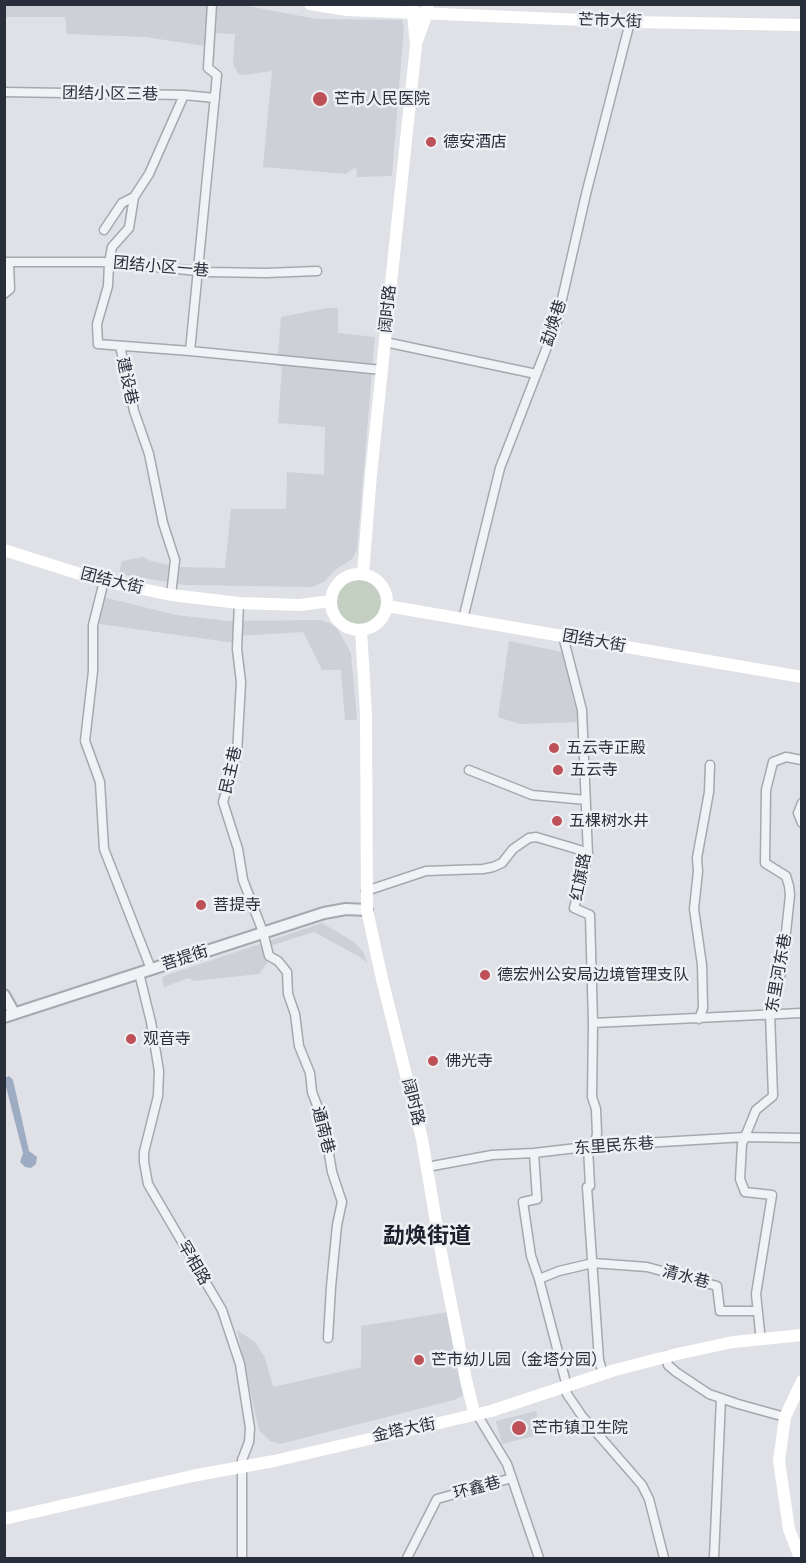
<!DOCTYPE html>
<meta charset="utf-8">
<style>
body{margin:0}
#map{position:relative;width:806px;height:1563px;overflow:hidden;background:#dfe1e6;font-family:Raleway,sans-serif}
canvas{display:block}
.frame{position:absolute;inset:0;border:6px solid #292e3b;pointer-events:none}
</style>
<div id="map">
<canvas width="806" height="1563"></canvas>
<div class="frame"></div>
</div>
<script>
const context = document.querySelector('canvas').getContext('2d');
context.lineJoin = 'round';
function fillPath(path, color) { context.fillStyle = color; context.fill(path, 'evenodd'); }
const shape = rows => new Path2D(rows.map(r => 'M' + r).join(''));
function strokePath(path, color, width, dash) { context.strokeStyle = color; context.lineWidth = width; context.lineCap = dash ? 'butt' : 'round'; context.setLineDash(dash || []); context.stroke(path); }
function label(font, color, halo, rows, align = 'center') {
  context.font = font + ' Raleway,"Noto Sans SC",sans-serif'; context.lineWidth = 5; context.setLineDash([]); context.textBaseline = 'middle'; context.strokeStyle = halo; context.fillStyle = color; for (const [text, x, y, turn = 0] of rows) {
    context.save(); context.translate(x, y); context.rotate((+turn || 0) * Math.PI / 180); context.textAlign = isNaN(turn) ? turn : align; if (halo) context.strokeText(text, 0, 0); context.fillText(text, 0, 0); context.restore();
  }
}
fillPath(shape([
 [238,4,316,19,402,20,404,26,392,176,357,177,356,167,346,174,263,167,272,71,244,75,238,74,233,63,235,34,214,33,211,47,145,37,67,34,65,17,5,17,5,5],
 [328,308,338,308,338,333,375,337,357,550,352,559,335,570,324,582,313,587,185,585,119,574,122,561,143,557,151,561,179,567,225,568,231,509,286,509,287,472,324,475,325,427,278,423,282,367,277,366,281,317],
 [103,597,176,615,227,621,321,620,329,623,337,628,351,653,357,720,345,720,341,670,322,670,303,632,236,636,235,643,99,624],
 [509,641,562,652,579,722,519,724,498,717],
 [322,923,354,942,363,952,368,964,360,957,314,932,267,947,270,959,259,974,194,981,189,978,164,987,162,979,164,976],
 [449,1312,463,1395,454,1400,280,1444,270,1441,259,1430,237,1330,255,1342,265,1358,273,1387,361,1367,361,1326],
 [536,1411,543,1434,502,1444,496,1421]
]), '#cdd0d7');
fillPath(shape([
 '337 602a22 22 0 1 1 44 0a22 22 0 1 1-44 0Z'
]), '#c3cfc1');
fillPath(shape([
 [9,1076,13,1080,29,1151,37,1157,36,1164,31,1168,25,1167,20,1162,23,1153,5,1083,5,1078]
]), '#9dacc2');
const minor = shape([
 [4,92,184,95,215,98],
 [184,95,149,174,134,197,129,228,112,247,109,263,108,286,97,324,98,344,190,351,382,370],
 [104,230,122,203,134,197],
 [4,262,102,262,209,272,266,273,317,271],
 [4,294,10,289,9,262],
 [385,342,536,374],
 [120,346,134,411,149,454,163,523,175,560,171,595],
 [190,351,217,75,208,68,212,4],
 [104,581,93,625,93,671,85,741,100,782,104,849,151,969],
 [239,603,237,649,241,682,237,754,223,802,238,849,243,880,263,932,269,956,278,961,287,972,288,994,295,1014,299,1046,310,1073,312,1092,324,1124,332,1172,342,1202,337,1225,331,1287,328,1338],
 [463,619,500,468,557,321,586,194,630,22],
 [563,636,582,710,588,855,574,908,590,915,593,1023,592,1097,596,1109,597,1134,594,1146],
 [469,770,532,795,586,800],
 [802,803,798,813,802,823],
 [366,891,426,871,483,869,493,867,502,863,513,849,529,838,536,837,580,850,588,855],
 [139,973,151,1022,159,1071,158,1096,144,1152,144,1162,148,1184,222,1310,240,1364,250,1428,249,1442,242,1460,242,1558],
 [699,1019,703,1008,702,965,694,909,698,871,697,858,709,792,710,765],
 [593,1023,801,1013],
 [588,1147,590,1186,587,1187,599,1360,601,1367],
 [534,1153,537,1199,523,1202,531,1256,539,1279,565,1379],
 [427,1167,492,1155,534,1153,594,1146,745,1137,802,1138],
 [539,1279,559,1271,593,1263,647,1267,717,1286,720,1311,757,1311],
 [760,1332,756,1294,772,1195,745,1192,740,1179,742,1144,756,1110,773,1096,770,1013,782,970,790,895,789,886,786,876,765,863,766,790,773,762,786,757,802,760],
 [666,1356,668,1365,676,1372,709,1394,738,1404,785,1417],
 [566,1386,567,1394,582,1416,642,1485,649,1499,664,1558],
 [475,1411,507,1464,539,1558],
 [407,1558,437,1499,512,1478],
 [714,1558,721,1398]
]);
const tertiary = shape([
 [4,995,14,1013],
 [4,1017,324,913,346,909,367,910]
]);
strokePath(minor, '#a5a8af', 11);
strokePath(tertiary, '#a5a8af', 14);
strokePath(minor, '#f1f2f5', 8);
strokePath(tertiary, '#f1f2f5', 10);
strokePath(shape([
 [310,4,347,10,630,22,802,25],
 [417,41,427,13,428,4],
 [4,550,99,580,171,595,239,603,300,605,331,601],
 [363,573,371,474,416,45,412,4],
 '331 602a28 28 0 1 1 56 0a28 28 0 1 1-56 0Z',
 [387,606,802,677],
 [361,630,366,714,367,910,382,979,422,1139,443,1263,466,1380,473,1408],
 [4,1519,192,1476,274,1461,491,1411,615,1370,677,1354,733,1342,802,1335],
 [800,1558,789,1529,779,1461,785,1417,802,1381]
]), '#fff', 12);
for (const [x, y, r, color] of [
 [320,99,8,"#be5157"],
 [431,142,6,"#be5157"],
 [554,748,6,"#be5157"],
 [558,770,6,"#be5157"],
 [557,821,6,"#be5157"],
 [201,905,6,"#be5157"],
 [485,975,6,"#be5157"],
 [131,1039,6,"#be5157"],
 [433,1061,6,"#be5157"],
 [419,1360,6,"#be5157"],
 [519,1428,8,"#be5157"]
]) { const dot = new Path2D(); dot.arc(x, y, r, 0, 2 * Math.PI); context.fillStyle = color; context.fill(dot); strokePath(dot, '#eef0f4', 2); }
label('16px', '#292e3b', '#eef0f4', [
 ["芒市大街",610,21,2],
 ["团结小区三巷",110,94,1],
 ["团结小区一巷",161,267,5],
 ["阔时路",388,309,-84],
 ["勐焕巷",554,323,-72],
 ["建设巷",127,381,78],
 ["团结大街",112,581,14],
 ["团结大街",594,641,10],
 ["民主巷",231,770,-77],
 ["红旗路",581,877,-79],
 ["菩提街",185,958,-18],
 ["东里河东巷",779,973,-80],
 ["阔时路",413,1102,76],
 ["通南巷",323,1130,76],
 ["东里民东巷",614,1146,-4],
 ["罕相路",194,1263,60],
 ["清水巷",686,1277,15],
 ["金塔大街",404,1430,-12],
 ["环鑫巷",477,1488,-15]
]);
label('16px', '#292e3b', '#eef0f4', [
 ["芒市人民医院",334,99],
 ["德安酒店",443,142],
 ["五云寺正殿",566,748],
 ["五云寺",570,770],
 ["五棵树水井",569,821],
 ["菩提寺",213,905],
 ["德宏州公安局边境管理支队",497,975],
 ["观音寺",143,1039],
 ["佛光寺",445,1061],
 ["芒市幼儿园（金塔分园）",431,1360],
 ["芒市镇卫生院",532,1428]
], 'left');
label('bold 22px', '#1c202c', '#eef0f4', [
 ["勐焕街道",427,1236]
]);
</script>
